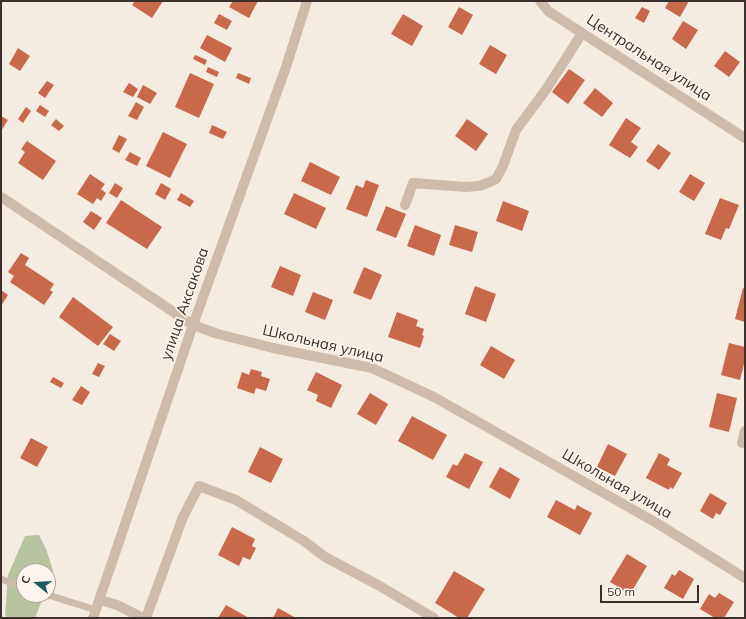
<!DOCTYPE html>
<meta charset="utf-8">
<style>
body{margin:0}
#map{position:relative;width:746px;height:619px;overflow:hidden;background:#f4ebe1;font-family:Mulish,sans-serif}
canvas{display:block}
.frame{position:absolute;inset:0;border:2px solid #3b302b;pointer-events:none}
.north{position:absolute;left:16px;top:563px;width:40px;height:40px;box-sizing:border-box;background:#fbf5ee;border:1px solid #aea6a0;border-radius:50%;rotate:288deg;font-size:11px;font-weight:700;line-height:16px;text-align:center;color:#3b302b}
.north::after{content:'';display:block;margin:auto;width:14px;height:18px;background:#1f5a5e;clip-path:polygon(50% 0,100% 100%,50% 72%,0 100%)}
.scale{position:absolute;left:600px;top:585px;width:99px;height:18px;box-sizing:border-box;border:2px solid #3b302b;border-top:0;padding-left:5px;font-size:12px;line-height:14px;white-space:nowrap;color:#3b302b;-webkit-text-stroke:3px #fbf5ee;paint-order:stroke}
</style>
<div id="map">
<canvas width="746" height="619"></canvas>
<div class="frame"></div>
<div class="north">С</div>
<div class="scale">50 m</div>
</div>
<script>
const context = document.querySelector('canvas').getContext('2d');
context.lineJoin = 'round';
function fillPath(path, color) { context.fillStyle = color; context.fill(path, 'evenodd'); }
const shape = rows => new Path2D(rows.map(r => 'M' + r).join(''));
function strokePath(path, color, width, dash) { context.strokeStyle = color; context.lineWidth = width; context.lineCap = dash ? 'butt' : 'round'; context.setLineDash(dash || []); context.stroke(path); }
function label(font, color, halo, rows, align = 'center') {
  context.font = font + ' Mulish,sans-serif'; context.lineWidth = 3.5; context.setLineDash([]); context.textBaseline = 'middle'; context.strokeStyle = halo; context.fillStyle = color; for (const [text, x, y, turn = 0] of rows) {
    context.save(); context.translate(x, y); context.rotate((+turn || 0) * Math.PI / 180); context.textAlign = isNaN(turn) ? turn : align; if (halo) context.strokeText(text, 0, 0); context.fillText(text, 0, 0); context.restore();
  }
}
fillPath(shape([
 [39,535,46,549,53,570,48,584,48,571,24,571,24,595,44,595,35,618,8,618,5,615,8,575,25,536]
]), '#b8c4a0');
fillPath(shape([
 [135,1,163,1,152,18,132,5],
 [233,1,258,1,249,18,229,7],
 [669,1,689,1,680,17,665,8],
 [459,7,473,15,462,35,448,27],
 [642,7,650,11,644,23,635,18],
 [219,14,232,21,227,30,214,23],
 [403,14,423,26,412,46,391,34],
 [683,21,698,30,686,49,672,39],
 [207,35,232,48,225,62,200,48],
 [490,45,507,55,496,74,479,64],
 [18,48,30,56,20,71,9,64],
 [725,51,740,62,729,77,714,66],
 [195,55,207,60,205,65,193,59],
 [208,67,219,72,217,77,206,72],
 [569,69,585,80,568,104,552,92],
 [190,73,214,84,199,118,175,107],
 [238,73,251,78,249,84,236,78],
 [47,81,54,85,45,98,38,93],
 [129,83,138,89,133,97,123,92],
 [143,85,157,93,150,104,137,97],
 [595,88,613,103,602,117,583,103],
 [136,102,144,107,137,120,128,116],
 [40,105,49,111,45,117,36,111],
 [26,107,31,111,23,123,18,119],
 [1,116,8,120,1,131],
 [626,118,641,128,631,142,638,147,630,158,609,145],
 [56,119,64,126,59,131,51,125],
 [467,119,488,134,476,151,455,136],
 [212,125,227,132,223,139,209,133],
 [163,132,187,144,170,178,146,166],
 [119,135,127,139,119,153,112,149],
 [27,141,56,161,43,180,18,163,25,152,21,149],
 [658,144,671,153,659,170,646,161],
 [130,152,141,158,137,166,125,160],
 [310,162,340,177,331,195,301,181],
 [90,174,105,184,101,189,106,193,101,201,97,198,93,204,77,194],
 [690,174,705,183,694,201,679,192],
 [366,180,379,185,367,217,346,209,356,185,363,188],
 [115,183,123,188,117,198,109,193],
 [161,183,171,189,165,200,155,194],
 [181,193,194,201,190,207,177,200],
 [294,193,326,208,316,229,284,214],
 [720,198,739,205,729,229,726,228,721,240,705,234],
 [121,200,162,227,147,249,106,223],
 [503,201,529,211,522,231,496,221],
 [386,206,406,214,396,238,376,230],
 [91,211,102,218,94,230,83,222],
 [415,225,441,235,434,256,407,246],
 [455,225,478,232,472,252,449,245],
 [21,253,29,258,25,265,54,284,50,290,53,292,44,305,10,282,14,276,8,272],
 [280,266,301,275,293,296,271,287],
 [364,267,382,275,371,300,353,293],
 [475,286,496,294,486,322,465,314],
 [743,288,745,289,745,322,735,319],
 [1,290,8,295,1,306],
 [313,292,333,300,325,320,305,312],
 [73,297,113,327,98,346,59,317],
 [397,312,418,320,416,326,424,329,422,335,424,336,420,348,388,337],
 [110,334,121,341,114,351,103,344],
 [729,343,745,347,745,360,740,380,721,375],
 [491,346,515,360,504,379,480,365],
 [98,363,105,366,99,377,92,374],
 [251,369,262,372,261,376,270,379,266,391,256,388,254,394,237,388,242,372,249,375],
 [316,372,342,385,331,408,316,401,318,395,307,390],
 [53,377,64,383,61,388,50,382],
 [81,386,90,392,82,405,72,400],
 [370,393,388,404,376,425,357,414],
 [717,393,737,398,729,432,709,427],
 [412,416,447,435,433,460,398,441],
 [31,438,48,447,37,467,20,458],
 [608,444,627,454,615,476,597,467],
 [260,447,283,459,271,483,248,472],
 [465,453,483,462,469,489,446,477,453,464,457,466],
 [659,453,670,459,667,465,682,473,673,489,670,487,669,490,646,478],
 [500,467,520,479,510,499,489,487],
 [710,493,727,503,720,515,716,513,713,519,700,511],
 [556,500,575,510,577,505,592,513,580,535,547,517],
 [232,527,255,539,252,546,256,548,250,560,243,557,239,566,218,555],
 [627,554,647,566,630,594,610,582],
 [679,570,694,579,683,599,664,588,672,574,675,576],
 [454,571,485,589,467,618,459,618,435,603],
 [719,593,734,602,724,618,715,618,700,609,709,594,715,598],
 [226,605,249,618,218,618],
 [278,608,296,618,273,618]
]), '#c8694b');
strokePath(shape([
 [1,579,24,587],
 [48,595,96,610]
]), '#cdbbac', 7);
strokePath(shape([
 [540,1,548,11,745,138],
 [1,197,193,325,218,334,273,348,372,368,434,397,655,522,745,578],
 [405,205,413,183,466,187,479,186,490,182,496,179,503,166,516,130,545,91,567,57,582,33],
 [742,443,745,431],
 [100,600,117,605,143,618],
 [146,618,183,517,199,486,236,500,304,541,325,557,378,585,434,618]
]), '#cdbbac', 10);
strokePath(shape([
 [93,618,193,325,286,67,307,1]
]), '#cdbbac', 10);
label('15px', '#3b302b', '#fbf5ee', [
 ["Центральная улица",649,58,33],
 ["улица Аксакова",185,304,-71],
 ["Школьная улица",323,344,13],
 ["Школьная улица",617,484,30]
]);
</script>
